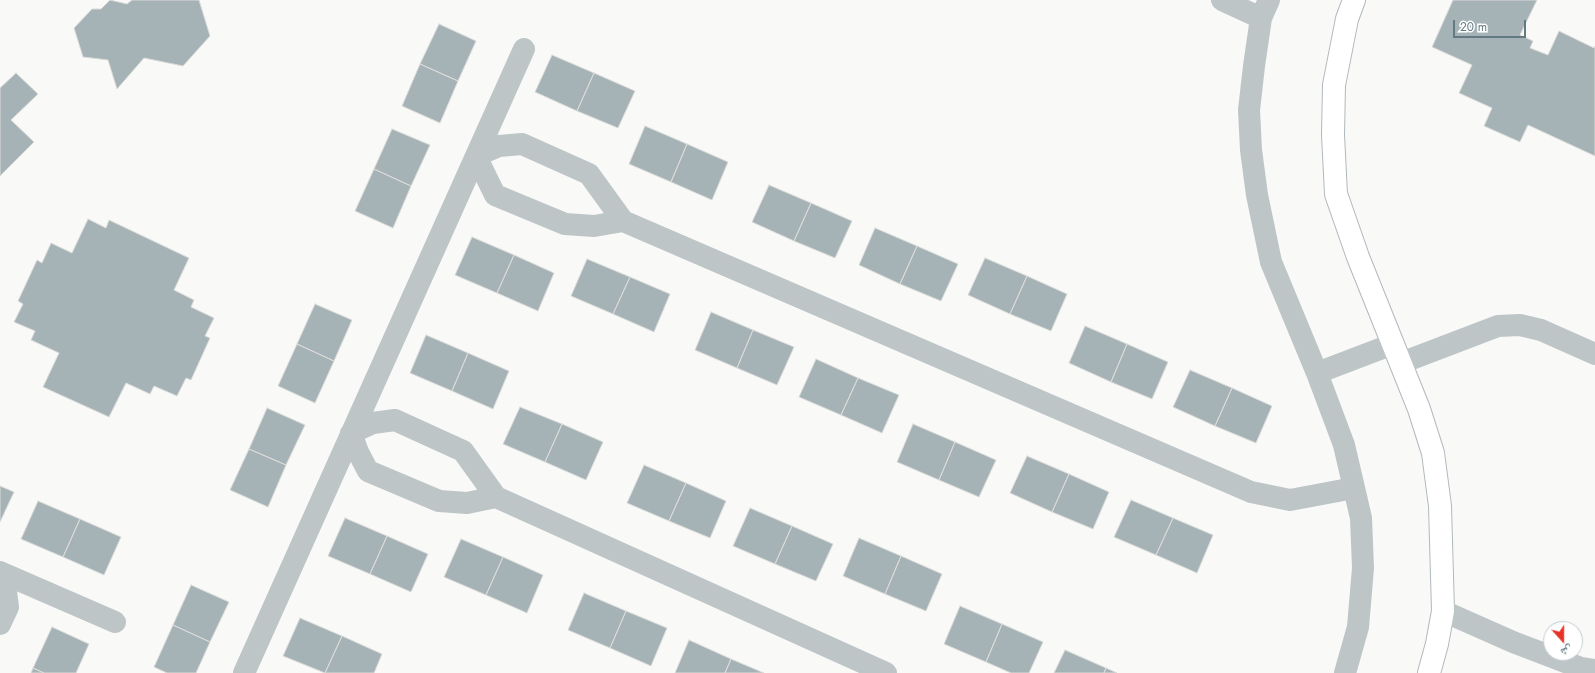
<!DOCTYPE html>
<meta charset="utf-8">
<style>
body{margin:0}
#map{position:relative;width:1595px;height:673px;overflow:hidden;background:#f9f9f7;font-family:Jost,"Noto Naskh Arabic",sans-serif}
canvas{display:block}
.north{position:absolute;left:1543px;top:621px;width:40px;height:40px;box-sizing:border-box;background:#fff;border:1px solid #c1cacd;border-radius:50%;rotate:159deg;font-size:11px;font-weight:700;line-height:16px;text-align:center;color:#637a82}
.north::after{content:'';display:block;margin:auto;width:14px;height:18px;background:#e73228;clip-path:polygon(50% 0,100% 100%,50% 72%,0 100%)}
.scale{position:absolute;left:1453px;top:20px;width:73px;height:18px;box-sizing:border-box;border:2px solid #637a82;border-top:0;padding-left:5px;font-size:12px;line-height:14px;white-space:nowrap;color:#637a82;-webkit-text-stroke:3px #fff;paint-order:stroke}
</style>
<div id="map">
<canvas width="1595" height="673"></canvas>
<div class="north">ش</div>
<div class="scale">20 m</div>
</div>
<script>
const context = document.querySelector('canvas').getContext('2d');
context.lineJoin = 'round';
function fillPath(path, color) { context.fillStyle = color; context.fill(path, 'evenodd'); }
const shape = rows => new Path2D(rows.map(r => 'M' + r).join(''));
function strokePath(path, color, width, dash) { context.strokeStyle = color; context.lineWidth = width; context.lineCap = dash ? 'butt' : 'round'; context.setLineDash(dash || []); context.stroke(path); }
const building = shape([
 [110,0,127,4,132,0,199,0,210,36,183,66,144,58,117,89,108,60,83,57,74,28,92,9,101,9,110,0],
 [1453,0,1537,0,1520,35,1533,41,1530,48,1548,55,1559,31,1594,48,1595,46,1595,156,1528,125,1520,142,1484,126,1492,108,1459,93,1472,65,1432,47,1453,0],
 [439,24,476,41,458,81,420,64,439,24],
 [552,55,594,73,577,111,535,92,552,55],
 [420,64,458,81,440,123,402,106,420,64],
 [16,73,38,94,11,120,34,142,0,176,0,88,16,73],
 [594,73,635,91,618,128,577,111,594,73],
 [645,126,687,144,671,182,629,164,645,126],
 [392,129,430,145,411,186,374,169,392,129],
 [687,144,728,162,712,200,671,182,687,144],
 [374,169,411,186,393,228,355,211,374,169],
 [769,185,811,203,794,241,752,222,769,185],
 [811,203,852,221,835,258,794,241,811,203],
 [88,219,106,228,109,220,189,258,174,290,194,300,191,307,214,318,205,336,210,338,191,380,186,378,177,396,154,386,150,394,126,383,109,417,43,387,59,353,31,340,35,331,14,322,23,304,18,301,37,260,42,263,51,243,72,253,88,219],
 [875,228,917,246,900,284,859,265,875,228],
 [472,237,514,255,497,293,455,275,472,237],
 [917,246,958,264,941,301,900,284,917,246],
 [514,255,554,273,538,311,497,293,514,255],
 [985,258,1027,276,1010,314,968,295,985,258],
 [587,259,630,277,613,314,571,296,587,259],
 [1027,276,1067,294,1051,331,1010,314,1027,276],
 [630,277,670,294,654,332,613,314,630,277],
 [315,304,352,320,334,361,297,344,315,304],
 [711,312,753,330,737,368,695,350,711,312],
 [1085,326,1127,344,1111,382,1069,363,1085,326],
 [753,330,794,347,777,385,737,368,753,330],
 [426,335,468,353,452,391,410,373,426,335],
 [297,344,334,361,315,403,278,386,297,344],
 [1127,344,1168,362,1152,399,1111,382,1127,344],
 [468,353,509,371,493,409,452,391,468,353],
 [816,359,858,378,841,415,799,397,816,359],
 [1190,370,1232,388,1215,426,1173,407,1190,370],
 [858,378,899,395,882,433,841,415,858,378],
 [1232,388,1272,406,1256,443,1215,426,1232,388],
 [520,407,562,424,545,462,503,444,520,407],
 [267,408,305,425,286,465,249,449,267,408],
 [562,424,603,442,586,480,545,462,562,424],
 [913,424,955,442,939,480,897,462,913,424],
 [955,442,996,460,979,497,939,480,955,442],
 [249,449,286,465,268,507,230,490,249,449],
 [1027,456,1069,474,1052,512,1010,493,1027,456],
 [644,465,686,483,669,521,627,503,644,465],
 [1069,474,1109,492,1093,529,1052,512,1069,474],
 [686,483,726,501,710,538,669,521,686,483],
 [0,486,14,492,0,522,0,486],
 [1131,500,1173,518,1156,555,1114,537,1131,500],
 [38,501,80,519,63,557,21,539,38,501],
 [750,508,792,526,775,564,733,546,750,508],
 [345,518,387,536,370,574,328,556,345,518],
 [1173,518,1213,535,1197,573,1156,555,1173,518],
 [80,519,121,537,104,575,63,557,80,519],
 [792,526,833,544,816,581,775,564,792,526],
 [387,536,428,554,411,592,370,574,387,536],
 [859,538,901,556,885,594,843,576,859,538],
 [461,539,503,557,486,595,444,577,461,539],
 [901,556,942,574,926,611,885,594,901,556],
 [503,557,543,575,527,613,486,595,503,557],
 [191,585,229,602,210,642,173,625,191,585],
 [584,593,626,611,610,648,568,630,584,593],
 [960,606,1002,624,986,662,944,644,960,606],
 [626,611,667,628,651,666,610,648,626,611],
 [300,618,342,636,325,673,283,656,300,618],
 [1002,624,1043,642,1029,673,1011,673,986,662,1002,624],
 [173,625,210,642,196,673,167,673,154,667,173,625],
 [52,627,89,644,76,673,44,673,33,668,52,627],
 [342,636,382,654,374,673,325,673,342,636],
 [689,640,731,659,725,673,675,673,689,640],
 [1065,650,1106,668,1104,673,1054,673,1065,650],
 [731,659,764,673,725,673,731,659],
 [33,668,44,673,31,673,33,668],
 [1106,668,1117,673,1104,673,1106,668]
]);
fillPath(building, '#a6b3b6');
strokePath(building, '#dbdbd9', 1);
const major = shape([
 [1354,0,1347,19,1334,85,1333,135,1336,194,1358,257,1419,409,1433,453,1440,506,1443,611,1437,644,1429,673]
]);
strokePath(major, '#b1b9bc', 24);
strokePath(shape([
 [1222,0,1261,18],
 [1269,0,1261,18,1254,66,1249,110,1251,150,1257,195,1271,262,1317,373,1344,445,1361,518,1363,568,1358,627,1345,673],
 [623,221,594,226,565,224,495,195,476,156,499,146,522,144,589,174,623,221,1251,492,1290,500,1354,488],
 [1401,363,1498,326,1520,325,1541,330,1595,354],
 [1317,373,1393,344],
 [496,497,467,503,439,501,368,471,358,452,351,433,373,423,395,420,463,451,496,497,886,673],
 [0,572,115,622],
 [0,578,5,584,8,607,0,624],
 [1443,611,1513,642,1581,668,1595,670],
 [244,673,524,49]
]), '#bdc5c7', 22);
strokePath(major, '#fff', 22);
</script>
